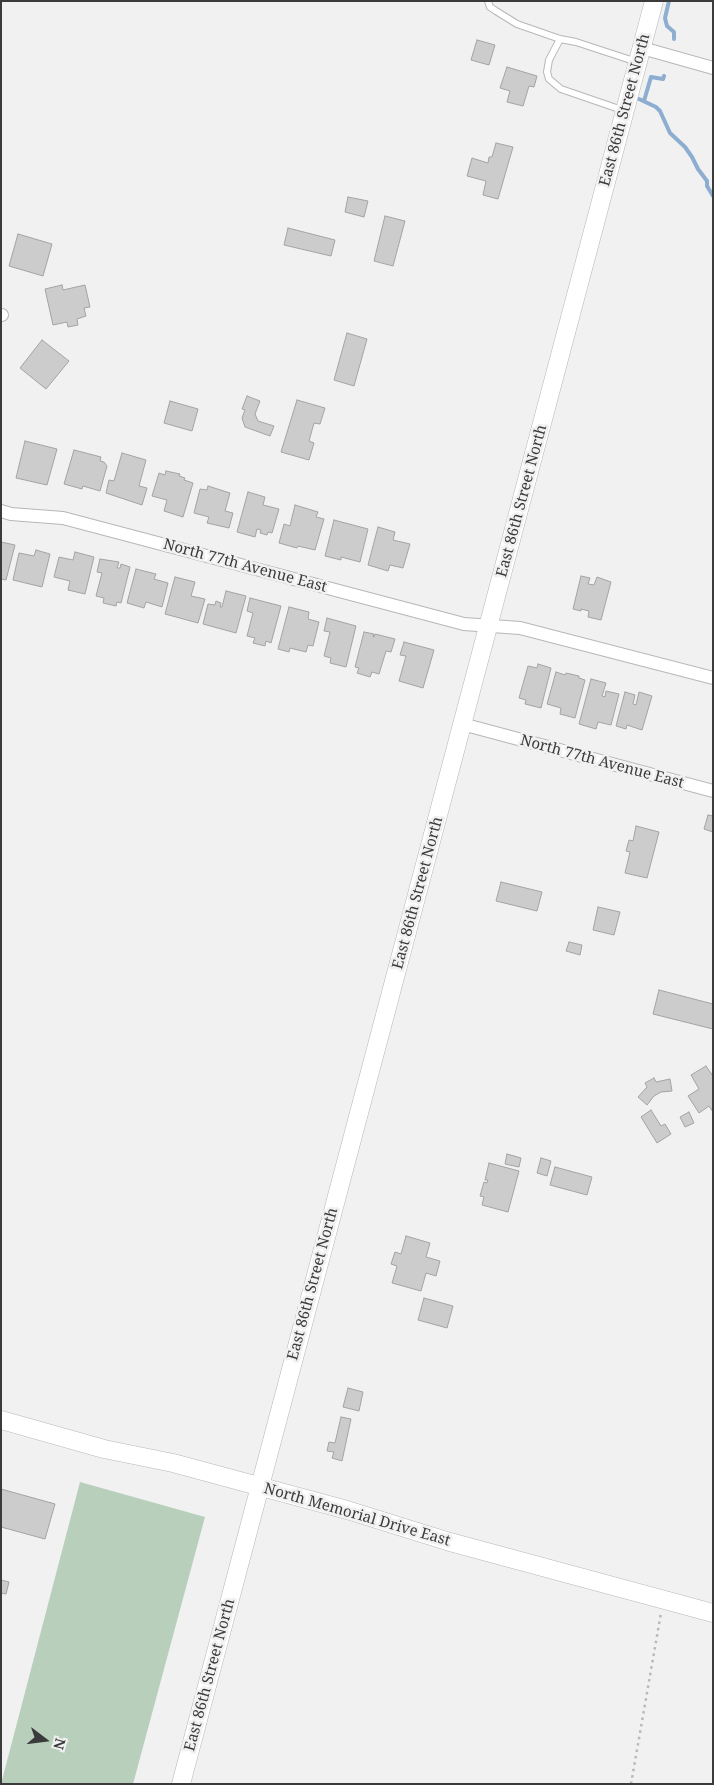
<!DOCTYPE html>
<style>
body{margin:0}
#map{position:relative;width:714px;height:1785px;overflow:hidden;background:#f1f1f2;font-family:"Noto Serif",serif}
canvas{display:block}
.frame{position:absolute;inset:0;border:2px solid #3b3b3c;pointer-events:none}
.north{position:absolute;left:20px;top:1715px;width:50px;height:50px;-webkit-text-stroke:4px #f1f1f2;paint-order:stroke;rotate:105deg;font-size:14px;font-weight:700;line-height:20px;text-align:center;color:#3b3b3c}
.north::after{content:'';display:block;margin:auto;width:18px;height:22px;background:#3b3b3c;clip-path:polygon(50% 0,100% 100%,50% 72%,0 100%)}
</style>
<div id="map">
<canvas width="714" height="1785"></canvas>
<div class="frame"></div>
<div class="north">N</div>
</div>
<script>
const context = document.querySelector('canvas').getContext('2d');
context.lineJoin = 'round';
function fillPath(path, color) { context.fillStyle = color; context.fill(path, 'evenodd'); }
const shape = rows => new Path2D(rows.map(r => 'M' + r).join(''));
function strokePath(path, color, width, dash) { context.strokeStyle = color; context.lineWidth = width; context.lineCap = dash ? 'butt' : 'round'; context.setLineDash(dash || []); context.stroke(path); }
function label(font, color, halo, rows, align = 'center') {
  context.font = font + ' "Noto Serif",serif'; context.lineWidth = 5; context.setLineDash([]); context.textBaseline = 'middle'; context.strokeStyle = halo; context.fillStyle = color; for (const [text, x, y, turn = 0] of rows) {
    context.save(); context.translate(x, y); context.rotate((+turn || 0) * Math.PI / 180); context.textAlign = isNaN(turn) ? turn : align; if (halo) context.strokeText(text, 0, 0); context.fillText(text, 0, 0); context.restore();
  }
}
fillPath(shape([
 [80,1482,205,1517,133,1784,1,1784]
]), '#b8cfbb');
strokePath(shape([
 [669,1,665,18,667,26,674,32,674,39],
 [639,99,656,107,660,111,670,133,685,147,692,157,698,169,707,181,707,186,713,196],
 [644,101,651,77,663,79,664,76]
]), '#8daed0', 4);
const building = shape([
 [477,40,495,45,489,65,471,60,477,40],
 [507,67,537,76,534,87,529,86,523,106,507,102,510,91,500,88,507,67],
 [496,143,513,147,498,199,483,195,486,181,467,176,472,158,488,163,489,157,492,157,496,143],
 [348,197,368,201,364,217,345,212,348,197],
 [385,216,405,221,393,266,374,261,385,216],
 [288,228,335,240,331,256,284,245,288,228],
 [18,234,52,244,43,276,9,266,18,234],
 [62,285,63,290,85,285,90,307,84,308,86,316,77,319,78,325,68,327,67,322,53,325,45,289,62,285],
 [347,333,367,339,354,386,334,380,347,333],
 [42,340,69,361,46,389,20,368,42,340],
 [247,396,260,401,255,414,258,421,274,426,270,436,245,427,242,418,245,410,242,409,247,396],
 [297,400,325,408,320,424,314,423,309,441,314,443,309,460,281,452,297,400],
 [170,401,198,409,192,431,164,423,170,401],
 [25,441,57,449,47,485,16,478,25,441],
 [74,450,101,457,100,461,104,462,107,466,100,491,83,486,82,489,64,484,74,450],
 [122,453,146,460,139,486,147,488,142,505,106,493,109,480,114,481,122,453],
 [166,471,180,474,179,476,185,478,184,480,193,483,183,517,164,511,167,500,152,496,159,473,165,475,166,471],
 [208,486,230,493,225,511,233,513,229,528,207,523,209,517,194,513,200,489,207,490,208,486],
 [248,492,265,497,263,505,279,509,272,533,268,532,267,535,260,533,261,530,257,529,255,537,237,532,248,492],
 [295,505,318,512,316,517,324,519,315,550,298,546,297,548,279,543,284,524,290,526,295,505],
 [334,520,368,529,360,562,341,557,341,560,325,556,334,520],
 [378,527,395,532,393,540,410,544,403,568,390,565,388,571,368,565,378,527],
 [1,542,15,545,6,580,1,579,1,542],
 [36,550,50,554,42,587,13,580,19,553,34,556,36,550],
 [75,552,94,557,85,594,68,590,70,581,54,577,59,557,73,560,75,552],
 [100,559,119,562,117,568,120,568,121,564,130,567,121,603,117,602,116,606,103,603,104,598,96,596,102,573,97,572,100,559],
 [136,569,156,574,154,579,168,583,162,607,146,602,144,608,127,603,136,569],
 [581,576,590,578,588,584,594,585,597,577,611,582,601,620,588,617,589,611,581,609,581,611,573,609,581,576],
 [175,577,195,582,191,596,205,599,198,623,165,614,175,577],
 [226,591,246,596,236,633,203,624,208,604,215,605,216,601,221,603,220,607,222,607,226,591],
 [250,598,281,606,271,643,266,641,265,646,253,643,255,638,247,636,253,613,247,611,250,598],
 [289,607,309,612,308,619,319,622,313,646,308,645,306,652,290,648,289,652,278,649,289,607],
 [327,618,356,626,346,667,330,663,331,658,324,656,330,632,324,631,327,618],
 [364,632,374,634,373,637,374,637,375,634,395,639,391,652,386,651,379,674,372,672,370,677,357,673,359,668,355,667,364,632],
 [404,642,434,650,423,688,399,681,406,656,400,655,404,642],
 [538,664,551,668,541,708,525,704,526,700,519,698,528,666,537,668,538,664],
 [556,672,565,675,566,673,579,676,579,678,585,680,575,718,560,714,561,708,547,704,556,672],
 [591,679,606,683,602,696,605,697,606,691,619,694,611,725,598,722,596,729,579,724,591,679],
 [625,692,635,695,633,704,636,705,639,692,652,696,642,730,627,725,626,729,616,726,625,692],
 [708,815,713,816,713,832,704,829,708,815],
 [636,826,659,832,647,878,625,873,630,852,626,851,629,840,633,841,636,826],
 [501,882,542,892,537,911,496,901,501,882],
 [598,907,620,912,614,935,593,930,598,907],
 [569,942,582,945,580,955,566,951,569,942],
 [659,990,713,1004,713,1029,653,1014,659,990],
 [706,1066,713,1076,713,1112,709,1106,699,1113,688,1096,699,1089,691,1075,706,1066],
 [654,1078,656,1082,670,1079,672,1091,661,1092,654,1096,647,1105,638,1097,647,1087,645,1083,654,1078],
 [651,1110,661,1126,665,1124,671,1134,657,1143,641,1117,651,1110],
 [689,1112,694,1123,685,1127,680,1117,689,1112],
 [507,1154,521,1158,519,1167,505,1164,507,1154],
 [541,1158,551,1161,547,1176,537,1173,541,1158],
 [489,1163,519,1171,508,1212,482,1205,484,1197,480,1196,484,1182,487,1183,488,1180,485,1180,489,1163],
 [555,1167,592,1177,587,1195,550,1185,555,1167],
 [406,1236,430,1243,426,1257,440,1261,436,1276,426,1273,421,1291,392,1283,397,1266,391,1264,395,1252,401,1254,406,1236],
 [424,1298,453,1306,447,1328,418,1320,424,1298],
 [348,1388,363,1392,359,1411,343,1407,348,1388],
 [341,1417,351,1419,342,1461,332,1458,334,1452,327,1451,329,1442,335,1443,341,1417],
 [1,1489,55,1504,45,1539,1,1527,1,1489],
 [1,1580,9,1582,6,1594,1,1593,1,1580]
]);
fillPath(building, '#cccccd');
strokePath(building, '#a2a3a4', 1);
const lane = shape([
 [488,1,490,7,496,11,517,24,560,39,576,42,637,62],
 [560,39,549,60,547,72,549,79,561,89,625,111]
]);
const street = shape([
 [642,48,713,68],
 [1,315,2,315],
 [1,511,11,514,63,518,464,624,520,628,713,678],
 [462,724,713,791]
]);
const secondary = shape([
 [1,1420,104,1449,173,1463,347,1510,450,1542,713,1613],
 [181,1784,654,1]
]);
strokePath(lane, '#b7b7b8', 8);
strokePath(street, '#b7b7b8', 14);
strokePath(secondary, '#b7b7b8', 19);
strokePath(shape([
 [631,1784,661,1613]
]), '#b8b8b9', 2.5, [2.5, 4]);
strokePath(lane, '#fff', 6);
strokePath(street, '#fff', 12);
strokePath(secondary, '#fff', 18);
label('15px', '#3b3b3c', '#f1f1f2', [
 ["East 86th Street North",625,110,-75],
 ["East 86th Street North",522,501,-75],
 ["North 77th Avenue East",245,566,15],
 ["North 77th Avenue East",602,762,15],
 ["East 86th Street North",418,893,-75],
 ["East 86th Street North",313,1284,-75],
 ["North Memorial Drive East",357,1515,16],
 ["East 86th Street North",210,1675,-75]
]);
</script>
